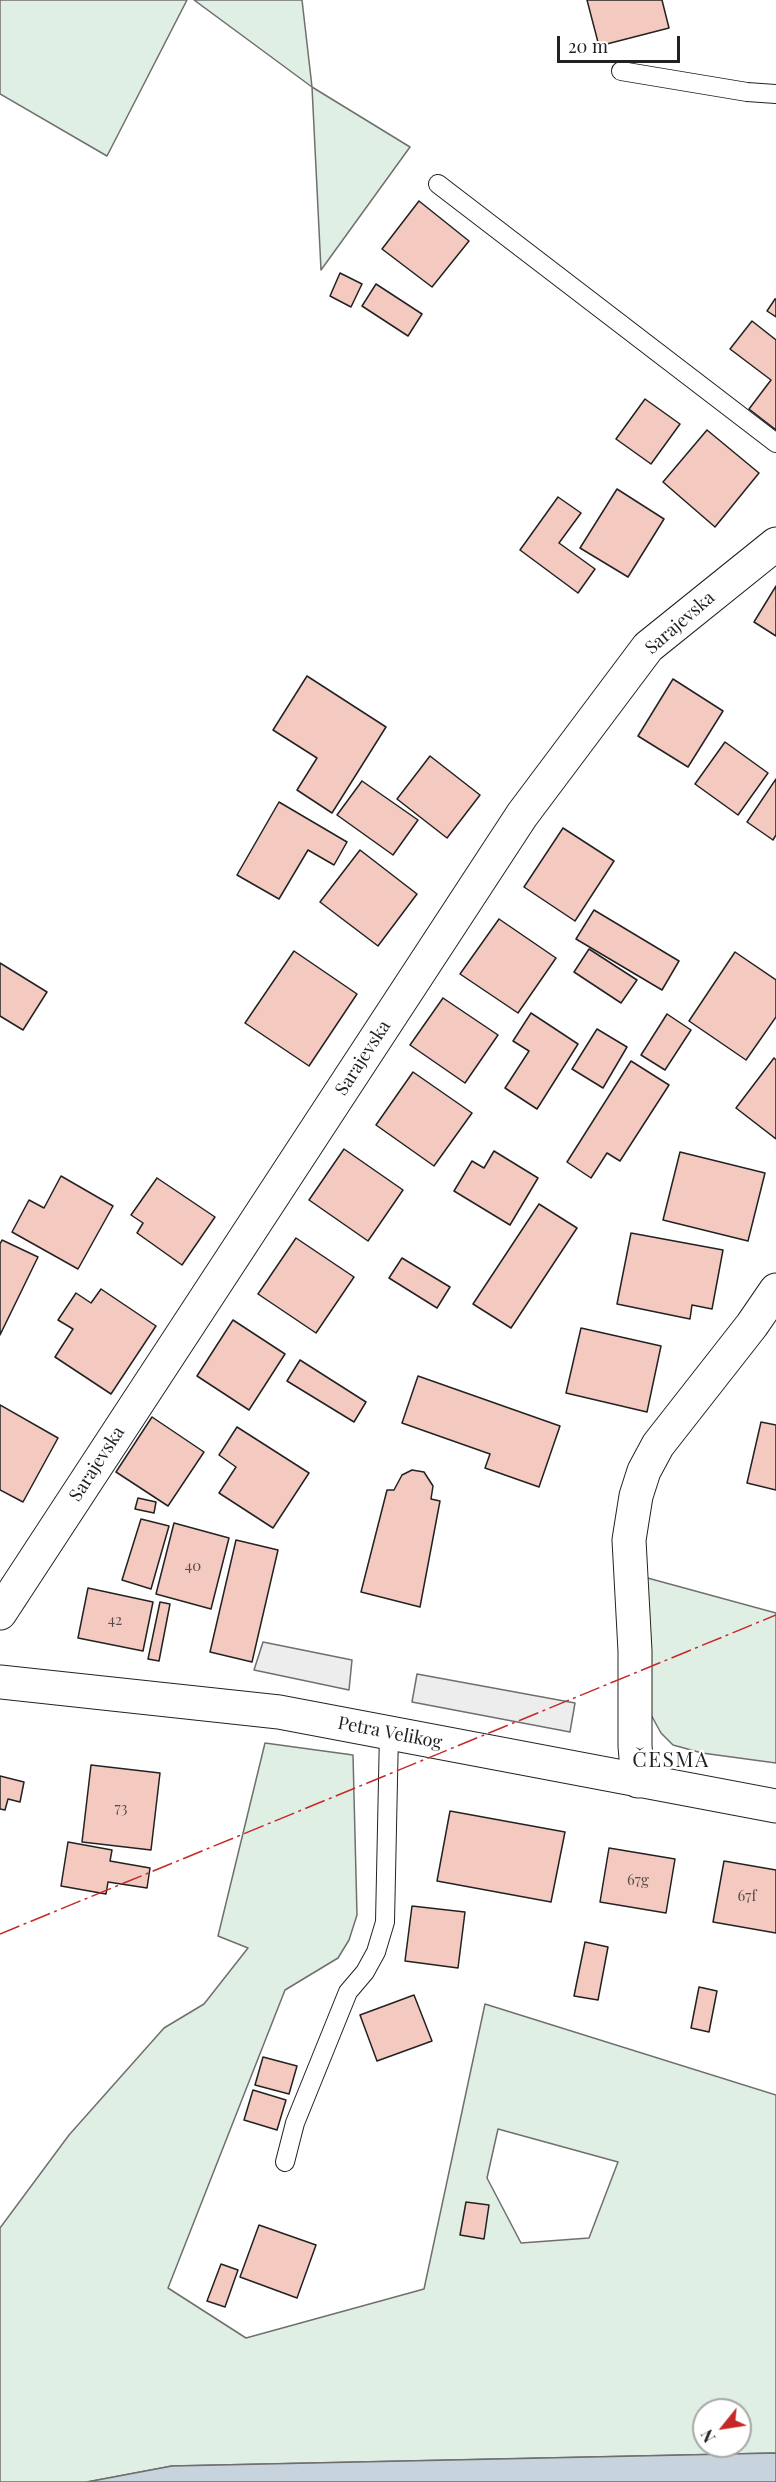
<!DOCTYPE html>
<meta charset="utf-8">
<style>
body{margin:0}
#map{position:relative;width:776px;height:2482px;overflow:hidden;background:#fff;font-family:"Playfair Display",serif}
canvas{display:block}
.north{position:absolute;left:692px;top:2398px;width:60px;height:60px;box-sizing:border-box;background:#fff;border:2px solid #a7a7a7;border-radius:50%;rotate:240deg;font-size:16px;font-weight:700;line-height:24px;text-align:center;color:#222}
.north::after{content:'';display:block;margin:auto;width:21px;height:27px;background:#c62828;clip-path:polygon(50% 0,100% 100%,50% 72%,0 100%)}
.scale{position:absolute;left:557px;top:36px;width:123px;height:27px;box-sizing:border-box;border:3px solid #222;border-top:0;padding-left:8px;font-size:18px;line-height:21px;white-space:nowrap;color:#222;-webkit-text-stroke:4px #fff;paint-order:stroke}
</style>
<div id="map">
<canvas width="776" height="2482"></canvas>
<div class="north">N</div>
<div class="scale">20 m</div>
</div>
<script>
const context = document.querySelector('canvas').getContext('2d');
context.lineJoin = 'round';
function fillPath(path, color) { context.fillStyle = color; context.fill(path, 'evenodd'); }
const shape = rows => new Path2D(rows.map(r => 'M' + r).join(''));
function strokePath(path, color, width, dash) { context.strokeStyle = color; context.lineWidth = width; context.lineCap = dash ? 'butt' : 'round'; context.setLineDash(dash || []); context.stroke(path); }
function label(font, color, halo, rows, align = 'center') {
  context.font = font + ' "Playfair Display",serif'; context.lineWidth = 4.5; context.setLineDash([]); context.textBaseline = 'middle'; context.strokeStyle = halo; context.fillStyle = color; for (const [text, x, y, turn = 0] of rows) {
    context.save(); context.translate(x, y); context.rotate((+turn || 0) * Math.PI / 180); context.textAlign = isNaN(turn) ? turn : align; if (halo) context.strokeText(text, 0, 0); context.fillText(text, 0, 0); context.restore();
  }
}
const green = shape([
 [0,0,187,0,107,156,0,94,0,0],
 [194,0,302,0,312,87,410,147,321,270,312,87,194,0],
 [644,1577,776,1613,776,1763,702,1753,673,1745,661,1733,650,1713,644,1577],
 [265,1743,353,1755,357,1915,349,1940,338,1958,285,1990,168,2288,246,2338,424,2289,485,2004,776,2095,776,2453,172,2466,87,2482,0,2482,0,2228,69,2135,164,2028,204,2004,248,1948,218,1936,265,1743],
 [498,2129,618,2162,589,2238,521,2243,487,2178,498,2129],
 [704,2410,740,2410,740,2446,704,2446,704,2410]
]);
fillPath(green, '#e0efe3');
strokePath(green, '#6f6f6f', 1.5);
const parking = shape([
 [263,1642,352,1660,349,1690,254,1670,263,1642],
 [417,1674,575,1703,570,1732,412,1702,417,1674]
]);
fillPath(parking, '#ededed');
strokePath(parking, '#6f6f6f', 1.5);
const water = shape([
 [776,2453,776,2482,87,2482,172,2466,776,2453]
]);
fillPath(water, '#c7d3dd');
strokePath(water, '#6f6f6f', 1.5);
const building = shape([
 [587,0,662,0,669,28,599,46,587,0],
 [419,201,469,241,432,287,382,249,419,201],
 [340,273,362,284,351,307,330,296,340,273],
 [376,284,422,314,408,336,362,306,376,284],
 [775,299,776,299,776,317,767,311,775,299],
 [752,321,776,340,776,430,749,409,771,380,730,349,752,321],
 [645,399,680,424,651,464,616,439,645,399],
 [707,430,759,473,715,527,663,482,707,430],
 [617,489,664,519,628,577,580,548,617,489],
 [558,497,581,513,559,543,595,569,578,593,520,550,558,497],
 [776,586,776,636,754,622,776,586],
 [307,676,386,727,332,813,297,790,317,758,273,730,307,676],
 [673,679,723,711,688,767,638,736,673,679],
 [725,742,768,773,738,815,695,784,725,742],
 [430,756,480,795,447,838,397,799,430,756],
 [776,779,776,835,773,840,747,822,776,779],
 [362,781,418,820,393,855,337,815,362,781],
 [279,802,347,842,334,865,308,850,279,899,237,875,279,802],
 [563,828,614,861,575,921,524,887,563,828],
 [360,850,417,894,378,946,320,902,360,850],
 [594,910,679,961,662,990,576,939,594,910],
 [499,919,556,958,518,1013,460,974,499,919],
 [589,949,637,980,621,1003,574,972,589,949],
 [294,951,357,994,309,1066,245,1023,294,951],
 [735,952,776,980,776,1017,746,1060,689,1021,735,952],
 [0,963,47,992,23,1030,0,1016,0,963],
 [443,998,498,1035,465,1083,410,1045,443,998],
 [531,1013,578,1044,537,1109,505,1088,529,1051,513,1041,531,1013],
 [667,1014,691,1030,665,1070,641,1055,667,1014],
 [597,1029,627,1047,603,1088,572,1069,597,1029],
 [774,1058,776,1060,776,1139,736,1108,774,1058],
 [631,1061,669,1085,620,1161,607,1153,591,1178,567,1162,631,1061],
 [413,1072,472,1113,434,1166,376,1125,413,1072],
 [344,1149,403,1190,368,1241,309,1200,344,1149],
 [494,1151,538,1178,510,1225,454,1191,472,1161,484,1168,494,1151],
 [680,1152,765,1173,748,1241,663,1220,680,1152],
 [61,1176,113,1206,78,1269,12,1232,29,1200,44,1208,61,1176],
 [157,1178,215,1217,182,1265,137,1233,143,1223,131,1215,157,1178],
 [539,1204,577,1228,511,1328,473,1304,539,1204],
 [631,1233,723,1250,712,1309,692,1305,690,1319,617,1304,631,1233],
 [296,1238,354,1277,316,1333,258,1294,296,1238],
 [2,1240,38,1257,0,1335,0,1244,2,1240],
 [402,1258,450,1287,437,1308,389,1278,402,1258],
 [101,1289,156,1326,111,1394,55,1357,73,1329,58,1320,76,1293,91,1303,101,1289],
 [233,1320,285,1354,249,1410,197,1376,233,1320],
 [581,1328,661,1346,647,1412,566,1393,581,1328],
 [300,1360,366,1402,354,1422,287,1381,300,1360],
 [418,1376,560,1426,539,1487,485,1468,490,1454,402,1423,418,1376],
 [0,1405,58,1438,23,1502,0,1490,0,1405],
 [152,1417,204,1452,168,1506,116,1472,152,1417],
 [761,1422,776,1425,776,1490,747,1483,761,1422],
 [237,1427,309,1473,273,1528,219,1493,236,1467,219,1455,237,1427],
 [412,1470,424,1472,433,1486,431,1499,440,1501,420,1607,361,1592,387,1490,394,1490,402,1475,412,1470],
 [138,1498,156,1502,154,1513,135,1509,138,1498],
 [141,1519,169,1526,151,1589,122,1580,141,1519],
 [174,1523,229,1538,211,1609,156,1594,174,1523],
 [236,1540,278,1550,252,1662,210,1652,236,1540],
 [88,1588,153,1602,143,1651,78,1638,88,1588],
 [160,1602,170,1604,159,1661,148,1659,160,1602],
 [91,1765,160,1773,151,1850,82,1842,91,1765],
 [0,1776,24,1782,20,1802,8,1799,5,1810,0,1809,0,1776],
 [450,1811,565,1832,551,1902,437,1881,450,1811],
 [68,1842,112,1850,110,1861,150,1868,147,1888,108,1882,106,1894,61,1886,68,1842],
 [609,1848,675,1859,666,1913,600,1902,609,1848],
 [724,1861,776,1870,776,1933,713,1922,724,1861],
 [412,1906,465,1912,458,1968,405,1961,412,1906],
 [585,1942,608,1947,598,2000,574,1996,585,1942],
 [699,1987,717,1991,709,2032,691,2028,699,1987],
 [414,1995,432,2041,377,2061,360,2015,414,1995],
 [263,2057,297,2066,289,2094,255,2085,263,2057],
 [253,2090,286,2100,277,2130,244,2120,253,2090],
 [466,2202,489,2205,484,2239,460,2235,466,2202],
 [259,2225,316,2245,297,2298,240,2277,259,2225],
 [221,2264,238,2270,225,2307,207,2301,221,2264]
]);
fillPath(building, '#f3c9c0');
strokePath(building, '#222', 1.5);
const service = shape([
 [621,71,747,92,776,94],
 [438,184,776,443],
 [285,2162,295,2123,348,1992,365,1972,376,1952,385,1922,389,1733]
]);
const minor = shape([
 [0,1613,522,815,648,647,776,544],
 [638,1781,635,1746,635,1651,629,1540,636,1496,644,1471,658,1445,752,1325,776,1290]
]);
const tertiary = shape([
 [0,1682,279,1712,776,1806]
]);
strokePath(service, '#222', 20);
strokePath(minor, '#222', 35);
strokePath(tertiary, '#222', 35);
strokePath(service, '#fff', 18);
strokePath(minor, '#fff', 33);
strokePath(tertiary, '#fff', 33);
strokePath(shape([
 [0,1934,776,1615]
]), '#c62828', 1.5, [21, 4.5, 3, 4.5]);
label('15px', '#564c4a', null, [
 ["40",193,1566],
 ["42",115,1620],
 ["73",121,1808],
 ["67g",638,1880],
 ["67f",747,1896]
]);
label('18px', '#222', '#fff', [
 ["Sarajevska",680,623,-41],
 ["Sarajevska",363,1058,-57],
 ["Sarajevska",97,1464,-57],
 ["Petra Velikog",390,1733,11]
]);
context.letterSpacing = '1.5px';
label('21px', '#222', '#fff', [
 ["ČESMA",671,1760]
]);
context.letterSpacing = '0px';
</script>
